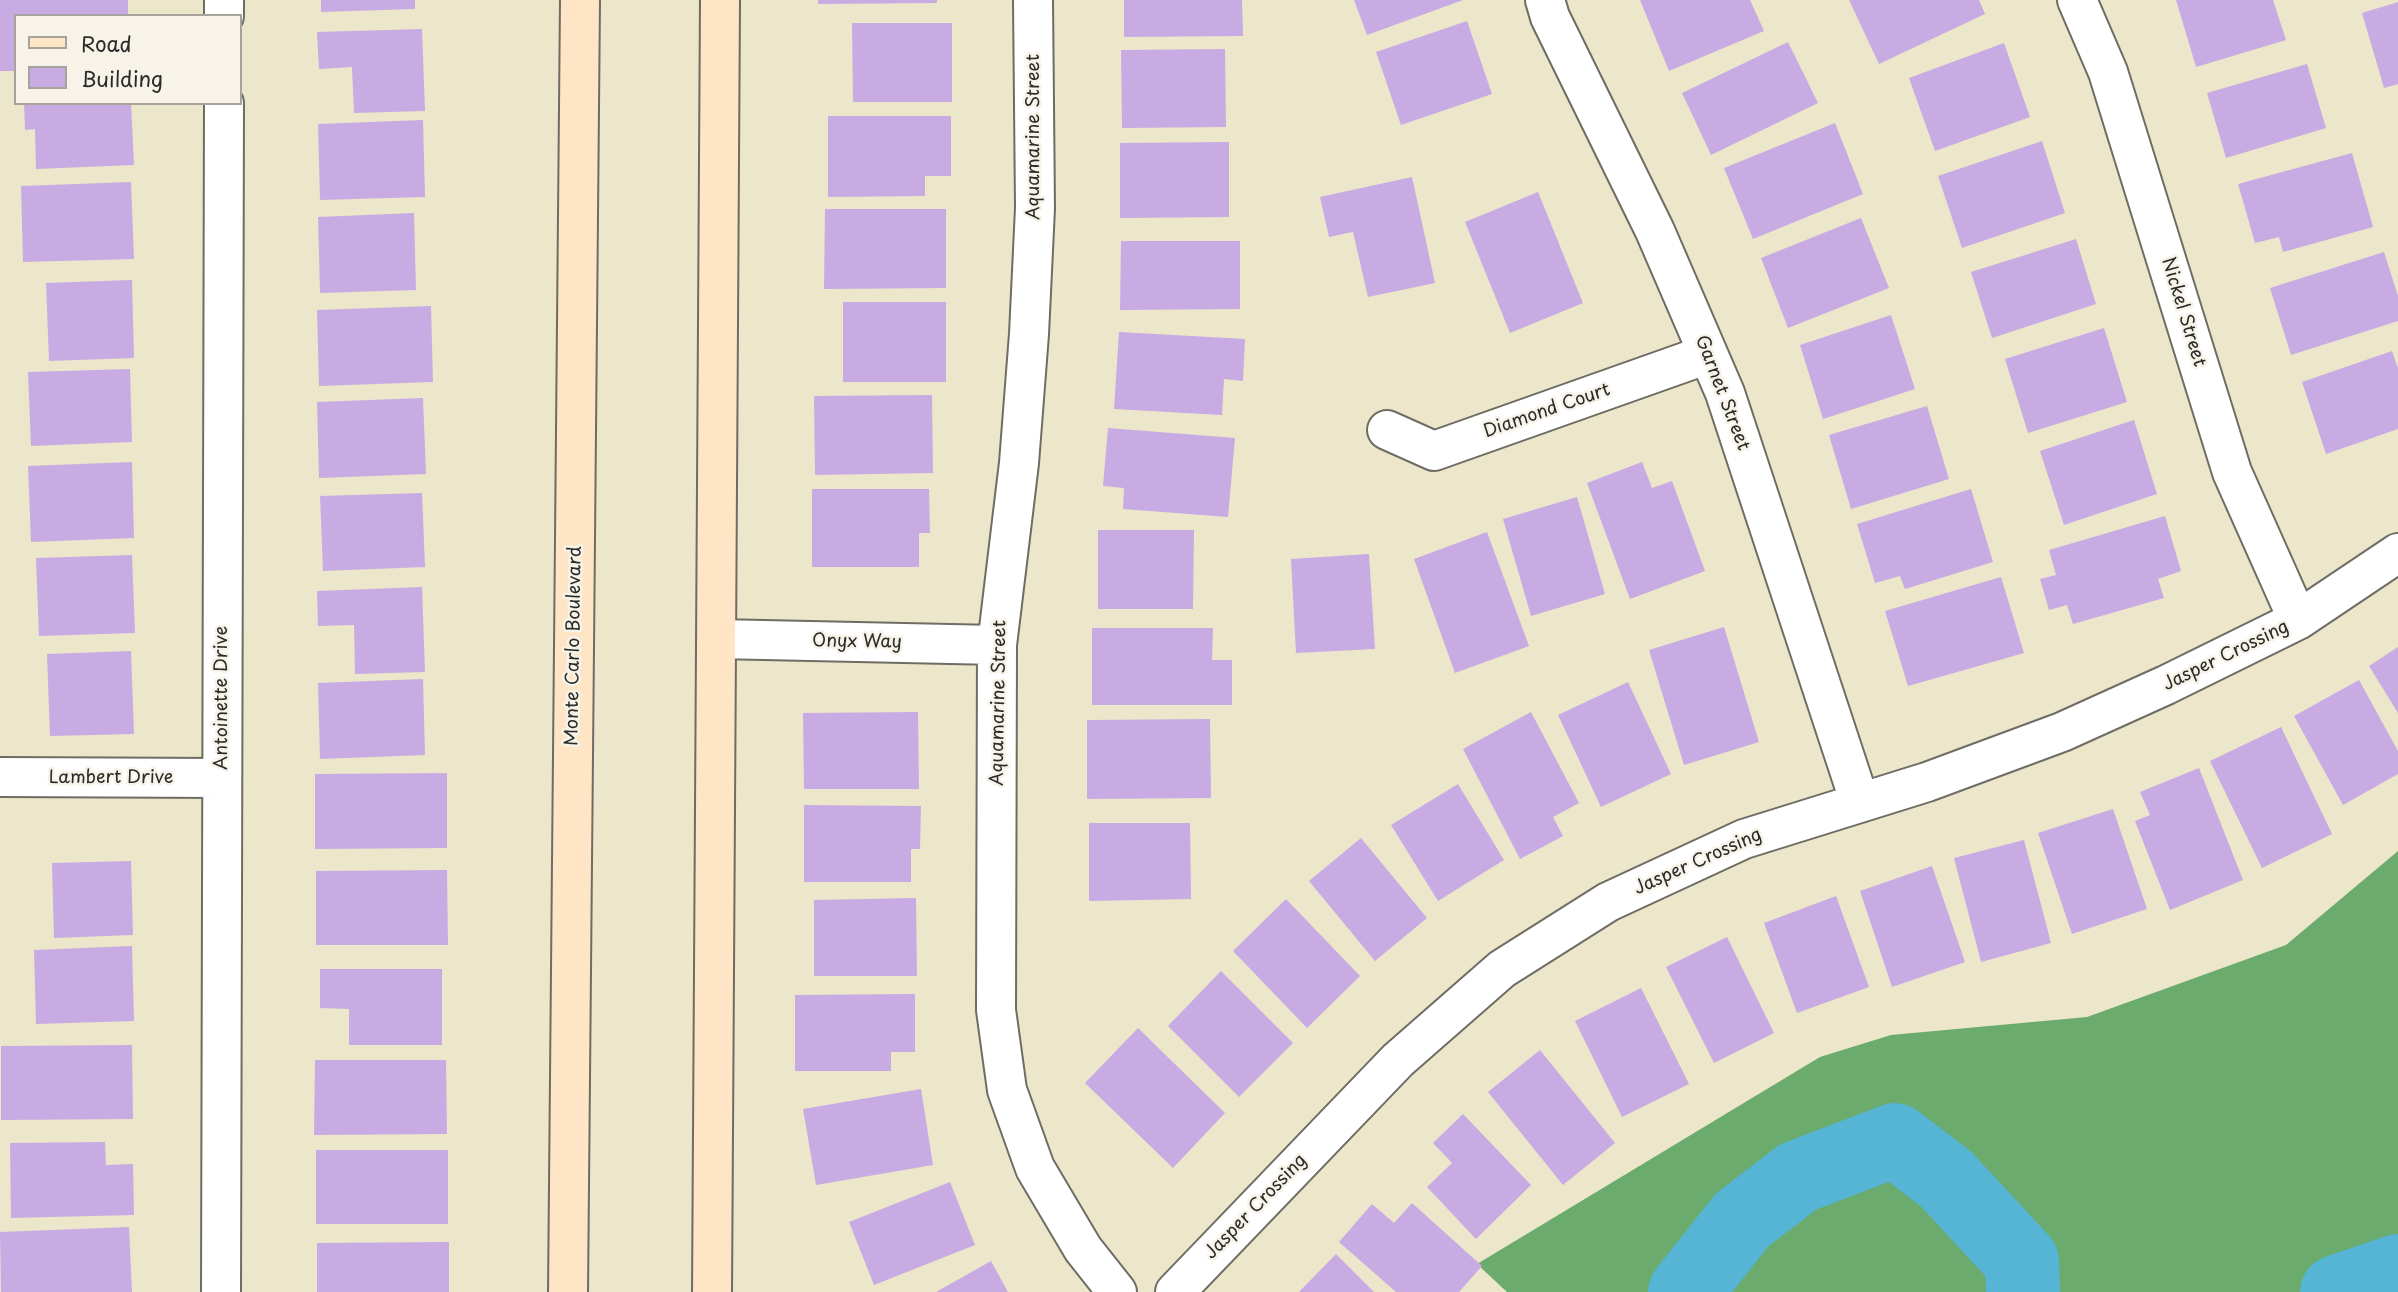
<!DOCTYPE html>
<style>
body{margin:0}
#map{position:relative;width:2398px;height:1292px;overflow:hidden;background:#ece6cb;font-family:"Playpen Sans",sans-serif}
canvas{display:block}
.legend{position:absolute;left:14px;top:14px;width:228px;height:91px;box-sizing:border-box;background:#f7f3e8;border:2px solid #a5a39c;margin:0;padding:9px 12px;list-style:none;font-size:21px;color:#2b2b2b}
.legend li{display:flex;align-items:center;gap:14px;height:35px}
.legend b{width:35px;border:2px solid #a5a39c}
</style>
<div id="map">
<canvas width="2398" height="1292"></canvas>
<ul class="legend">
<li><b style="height:9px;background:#fde5c5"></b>Road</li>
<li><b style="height:19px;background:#c8abe2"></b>Building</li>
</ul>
</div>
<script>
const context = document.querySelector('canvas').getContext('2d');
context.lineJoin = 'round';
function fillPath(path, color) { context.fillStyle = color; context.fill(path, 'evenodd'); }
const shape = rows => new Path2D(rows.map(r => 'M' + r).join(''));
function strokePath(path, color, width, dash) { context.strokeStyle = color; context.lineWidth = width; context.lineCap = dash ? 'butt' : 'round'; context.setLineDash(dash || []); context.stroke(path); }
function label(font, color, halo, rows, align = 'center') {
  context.font = font + ' "Playpen Sans",sans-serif'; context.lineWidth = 5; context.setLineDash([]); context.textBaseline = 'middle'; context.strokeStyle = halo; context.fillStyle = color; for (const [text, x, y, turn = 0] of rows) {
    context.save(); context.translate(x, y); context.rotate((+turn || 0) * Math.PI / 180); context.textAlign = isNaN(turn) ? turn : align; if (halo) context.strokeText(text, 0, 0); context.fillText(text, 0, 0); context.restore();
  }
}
fillPath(shape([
 [2398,851,2398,1292,1507,1292,1477,1264,1820,1057,1891,1035,2087,1017,2286,945]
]), '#6bab6d');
strokePath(shape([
 [1685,1292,1742,1220,1798,1177,1895,1140,1946,1179,2022,1261,2023,1292],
 [2337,1292,2398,1271]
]), '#56b4d4', 74);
fillPath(shape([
 [0,0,128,0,128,16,16,16,16,71,0,71],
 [321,0,415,0,415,9,321,12],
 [818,0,937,0,937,3,818,4],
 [1124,0,1242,0,1243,36,1124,37],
 [1354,0,1463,0,1367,35],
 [1640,0,1750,0,1764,31,1669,71],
 [1849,0,1979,0,1985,14,1879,64],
 [2176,0,2273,0,2286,40,2196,67],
 [2398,2,2398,84,2384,88,2362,13],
 [1467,21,1492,94,1401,125,1376,52],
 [852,23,952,23,952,102,853,102],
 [422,29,425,111,354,113,352,67,319,69,317,32],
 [1788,42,1818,103,1711,155,1682,93],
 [2004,43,2030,117,1935,151,1909,78],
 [1225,49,1226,127,1122,128,1121,50],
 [2307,64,2326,128,2226,158,2207,93],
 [24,103,131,103,134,165,36,169,35,129,25,130],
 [828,116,951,116,951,176,925,176,925,196,828,197],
 [423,120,425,197,320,200,318,124],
 [1835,123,1863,194,1753,239,1724,168],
 [2042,141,2065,213,1962,248,1938,176],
 [1229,142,1229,217,1120,218,1120,143],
 [2352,153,2373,227,2283,252,2279,237,2255,243,2238,184],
 [1412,177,1435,283,1368,297,1353,232,1329,237,1320,197],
 [131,182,134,259,23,262,21,186],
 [1538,192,1583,303,1510,333,1465,222],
 [825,209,946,209,946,288,824,289],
 [414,213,416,290,320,293,318,217],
 [1861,218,1889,288,1788,328,1761,258],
 [2076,239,2096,304,1992,338,1971,272],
 [1121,241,1240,241,1240,309,1120,310],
 [2384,252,2398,296,2398,321,2291,355,2270,288],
 [132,280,134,358,49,361,46,283],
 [843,302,946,302,946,382,843,382],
 [431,306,433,382,319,386,317,310],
 [1891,315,1915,389,1823,419,1800,345],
 [2104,328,2127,402,2028,433,2005,359],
 [1119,332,1245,339,1243,381,1224,379,1222,415,1114,409],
 [2392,351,2398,368,2398,429,2326,454,2302,382],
 [130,369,132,442,31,446,28,372],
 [932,395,933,473,815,475,814,396],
 [423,398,426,474,319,478,317,402],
 [1927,406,1949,479,1851,509,1829,435],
 [2134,420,2157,494,2064,525,2040,451],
 [1108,428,1235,438,1228,517,1123,509,1124,488,1103,486],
 [132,462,134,538,31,542,28,466],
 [1642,462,1652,488,1672,481,1705,571,1630,599,1587,483],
 [812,489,929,489,930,533,919,533,919,567,812,567],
 [1971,489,1993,562,1905,589,1900,576,1875,583,1857,524],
 [422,493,425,567,323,571,320,496],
 [1577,497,1605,594,1531,616,1503,519],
 [2165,516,2181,571,2158,579,2164,598,2073,624,2067,605,2049,610,2040,579,2056,575,2049,550],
 [1098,530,1194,530,1193,609,1098,609],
 [1487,532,1529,646,1455,673,1414,559],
 [1369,554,1375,649,1296,653,1291,559],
 [132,555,135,633,39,636,36,558],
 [2001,577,2024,653,1908,686,1885,611],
 [422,587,425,672,355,674,354,625,318,626,317,591],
 [1724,627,1759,742,1684,765,1649,650],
 [1092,628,1213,628,1212,660,1232,660,1232,705,1092,705],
 [2398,647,2398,713,2369,666],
 [131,651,134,734,50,736,47,654],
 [423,679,425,755,320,759,318,683],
 [2359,680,2398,751,2398,774,2343,805,2294,716],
 [1628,682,1671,774,1601,807,1558,715],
 [918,712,919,789,804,789,803,713],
 [1531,712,1579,803,1553,817,1563,836,1520,859,1463,749],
 [1210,719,1211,798,1087,799,1087,720],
 [2281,727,2332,834,2262,868,2210,761],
 [2199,768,2243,880,2170,910,2135,821,2150,815,2140,792],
 [447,773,447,848,315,849,315,774],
 [1458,784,1504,860,1438,901,1391,825],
 [804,805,921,806,920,849,911,849,911,882,804,882],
 [2113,809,2147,909,2072,934,2038,833],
 [1089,823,1190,823,1191,899,1089,901],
 [1361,838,1427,918,1375,961,1309,881],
 [2024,840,2051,943,1981,962,1954,858],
 [131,861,133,935,54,938,52,863],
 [1932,866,1965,962,1892,987,1860,891],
 [447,870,448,945,316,945,316,871],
 [1836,896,1869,987,1797,1013,1764,923],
 [916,898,917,976,814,976,814,900],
 [1286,899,1360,976,1307,1028,1233,951],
 [1727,937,1774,1033,1714,1063,1666,967],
 [132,946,134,1021,36,1024,34,950],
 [320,969,442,969,442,1045,349,1045,349,1009,320,1008],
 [1221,971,1293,1043,1239,1097,1168,1026],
 [1641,988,1689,1084,1622,1117,1575,1021],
 [915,994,915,1052,891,1052,891,1071,795,1071,795,995],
 [1138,1028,1225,1113,1173,1168,1085,1083],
 [132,1045,133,1119,1,1120,1,1046],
 [1540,1050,1615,1143,1563,1185,1488,1092],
 [315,1060,446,1060,447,1134,314,1135],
 [921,1089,933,1165,816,1185,803,1109],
 [1463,1114,1531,1185,1476,1239,1427,1187,1452,1163,1433,1143],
 [105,1142,106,1165,133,1164,134,1215,11,1218,10,1143],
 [316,1150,448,1150,448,1224,316,1224],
 [950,1182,975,1245,874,1285,849,1222],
 [1412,1203,1482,1266,1459,1292,1396,1292,1339,1242,1372,1204,1394,1223],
 [129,1227,132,1292,1,1292,0,1232],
 [449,1242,449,1292,317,1292,317,1243],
 [1336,1254,1374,1292,1299,1292],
 [991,1261,1008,1292,936,1292]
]), '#c8abe2');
const minor = shape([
 [1033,0,1035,208,1029,334,1019,463,997,645,996,1010,1007,1090,1035,1168,1083,1249,1117,1292],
 [1545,0,1550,17,1655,231,1725,393,1860,803],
 [2077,0,2108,72,2232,472,2298,620],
 [224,16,224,0],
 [1387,430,1434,451,1708,354],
 [717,639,997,645],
 [0,777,221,778],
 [221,1292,224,103],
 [1175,1292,1398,1060,1502,969,1608,902,1744,839,1927,782,2062,732,2166,685,2298,620,2398,553]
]);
const secondary = shape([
 [568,1292,580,0],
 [712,1292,720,0]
]);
strokePath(minor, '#6f6c63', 42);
strokePath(secondary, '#6f6c63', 42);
strokePath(minor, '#fff', 38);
strokePath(secondary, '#fde5c5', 38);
label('18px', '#2b2b2b', '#f7f3e8', [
 ["Aquamarine Street",1034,137,-90],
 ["Nickel Street",2183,312,73],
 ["Garnet Street",1722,393,69],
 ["Diamond Court",1547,411,-19],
 ["Onyx Way",857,642,1],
 ["Monte Carlo Boulevard",574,646,-89],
 ["Jasper Crossing",2226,656,-26],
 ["Antoinette Drive",222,698,-90],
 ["Aquamarine Street",999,703,-89],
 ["Lambert Drive",111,778],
 ["Jasper Crossing",1698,862,-24],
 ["Jasper Crossing",1256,1207,-46]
]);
</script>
